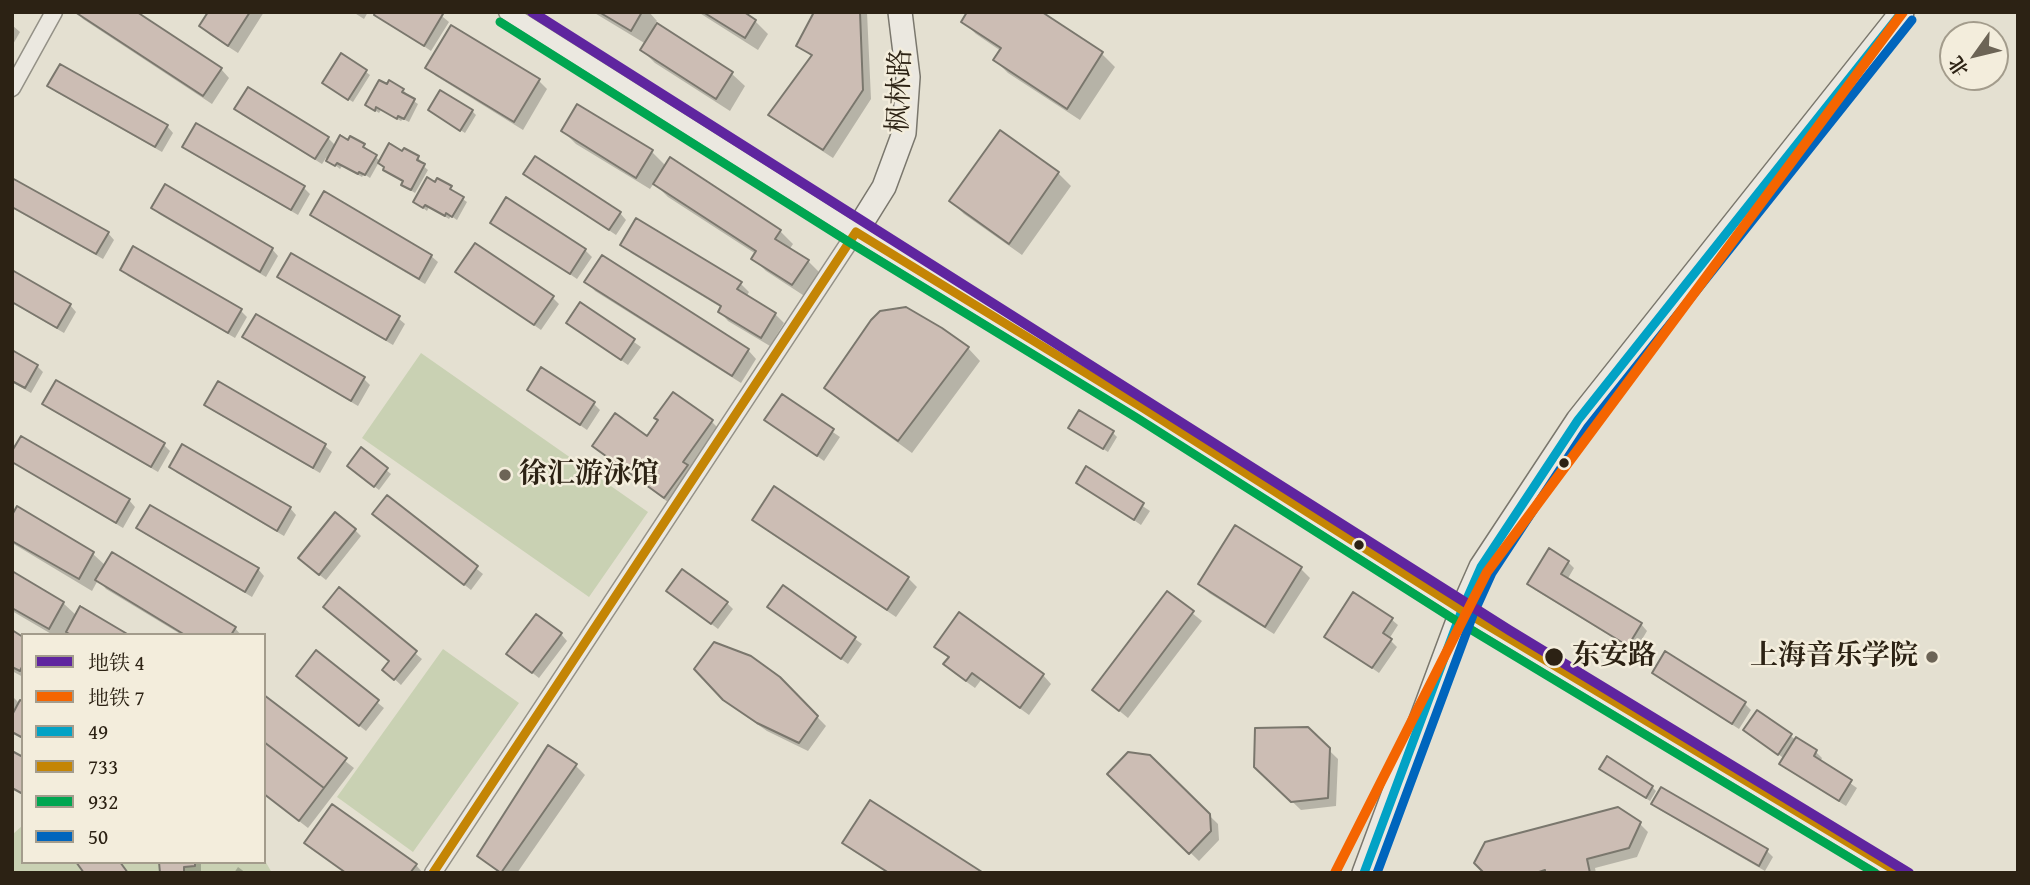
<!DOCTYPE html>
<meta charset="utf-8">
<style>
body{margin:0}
#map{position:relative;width:2030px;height:885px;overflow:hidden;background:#e4e0d1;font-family:"Gentium Book Plus","Noto Serif SC",serif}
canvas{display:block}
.frame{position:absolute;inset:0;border:14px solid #2c2214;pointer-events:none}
.legend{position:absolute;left:21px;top:633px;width:245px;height:231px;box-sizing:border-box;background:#f3eddc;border:2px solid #a39c8c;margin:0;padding:9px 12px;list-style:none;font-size:21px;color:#2c2214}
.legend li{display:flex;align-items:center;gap:14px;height:35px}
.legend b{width:35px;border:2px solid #a39c8c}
.north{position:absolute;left:1939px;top:21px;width:70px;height:70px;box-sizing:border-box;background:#f3eddc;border:2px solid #a39c8c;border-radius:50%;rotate:236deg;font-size:19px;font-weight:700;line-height:28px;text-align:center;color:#2c2214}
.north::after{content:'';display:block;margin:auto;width:24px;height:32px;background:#6c6456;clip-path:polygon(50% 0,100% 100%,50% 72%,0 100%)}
</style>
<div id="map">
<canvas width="2030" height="885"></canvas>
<div class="frame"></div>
<ul class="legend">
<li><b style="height:9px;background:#5f259f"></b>地铁 4</li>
<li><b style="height:9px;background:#f46501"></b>地铁 7</li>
<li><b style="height:9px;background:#02a2c5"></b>49</li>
<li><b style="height:9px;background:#c48505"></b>733</li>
<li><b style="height:9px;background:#00a651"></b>932</li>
<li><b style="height:9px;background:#0065bd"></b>50</li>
</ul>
<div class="north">北</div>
</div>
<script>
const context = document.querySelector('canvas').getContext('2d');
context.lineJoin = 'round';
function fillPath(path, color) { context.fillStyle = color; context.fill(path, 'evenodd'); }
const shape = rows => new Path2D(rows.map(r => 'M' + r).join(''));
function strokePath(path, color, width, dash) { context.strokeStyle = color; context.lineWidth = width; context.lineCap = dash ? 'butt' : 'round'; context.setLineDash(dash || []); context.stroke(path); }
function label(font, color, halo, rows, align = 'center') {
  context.font = font + ' "Gentium Book Plus","Noto Serif SC",serif'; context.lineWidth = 5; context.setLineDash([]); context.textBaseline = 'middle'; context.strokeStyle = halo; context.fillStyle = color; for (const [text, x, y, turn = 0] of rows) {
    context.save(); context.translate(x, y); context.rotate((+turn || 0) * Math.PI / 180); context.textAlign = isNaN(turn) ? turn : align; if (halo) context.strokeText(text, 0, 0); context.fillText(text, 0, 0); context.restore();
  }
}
fillPath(shape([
 [421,353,648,512,589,597,362,438],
 [443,649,519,703,413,852,337,797],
 [23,825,23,862,264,862,264,859,272,873,12,873,12,835]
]), '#c9d1b3');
fillPath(shape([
 [77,12,221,69,229,78,212,104,83,19],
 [210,12,264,12,238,53,210,35,201,26],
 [353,12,368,12,364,19],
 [437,12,449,22,431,51,376,14],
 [593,12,649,12,657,21,655,24,732,74,745,86,730,111,655,63,642,50,646,44],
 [698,12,741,12,755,21,768,34,758,50],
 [816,12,867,12,871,99,833,158,779,123,771,114,812,57,799,46],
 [1039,12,1102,54,1115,67,1080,120,1008,73,995,60,1001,51,976,34,963,21],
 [12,25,20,32,12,46],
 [427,68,539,81,547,89,523,130,436,76],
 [366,72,370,75,353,102,328,86],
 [49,86,167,126,173,133,162,152,56,92],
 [403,90,407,94,406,96,418,104,409,122,403,119,401,121,381,110,379,113,367,105],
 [236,109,328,138,336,146,361,156,365,147,381,162,403,153,405,150,418,158,422,162,421,164,428,170,415,193,407,188,403,184,404,182,389,173,379,162,370,178,364,174,362,177,342,166,340,169,326,158,322,164,242,115],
 [430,110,472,111,476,115,465,133],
 [563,131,652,152,666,166,780,231,793,244,789,250,808,261,821,274,806,297,766,271,753,258,756,254,668,197,654,183,650,189,576,144],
 [1000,132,1058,173,1071,186,1022,255,964,214,951,201],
 [184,147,304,188,310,194,298,215,191,153],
 [525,174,620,213,626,220,616,235],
 [12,180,108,233,114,240,103,259,12,208],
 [438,180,451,188,454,193,467,202,457,220,451,216,449,219,429,207,427,211,415,202],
 [153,208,272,249,278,256,266,277,159,214],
 [312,215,431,256,438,262,425,284,319,221],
 [493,222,585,250,592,257,577,279],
 [623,244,740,283,749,292,746,297,775,314,784,323,770,346,728,321,720,312,722,308,631,253],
 [122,269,241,311,247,317,235,338,128,276],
 [12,272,70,305,76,312,64,333,12,303],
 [457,272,552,297,559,304,541,330],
 [279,276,398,318,405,324,393,345,286,283],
 [587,282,748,350,756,359,741,383,595,291],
 [580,304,641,347,628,365,568,323],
 [244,337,363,378,370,385,358,406,251,343],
 [968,348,980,361,912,453,839,400,826,387],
 [12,352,37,366,43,372,31,393,12,382],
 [218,383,325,446,332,452,320,473,213,411,206,404],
 [529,390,594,404,600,410,587,430],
 [782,397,840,437,824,461,767,420],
 [45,403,164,445,170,451,158,472,51,410],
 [712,422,720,430,673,506,594,446,647,438],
 [1075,431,1113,433,1117,437,1108,452],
 [361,450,391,474,379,490,353,470],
 [12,462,129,500,135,507,123,528],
 [171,467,290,508,296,515,284,536,177,473],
 [1087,469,1150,511,1141,525,1078,482],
 [387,498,483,574,471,590,381,520],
 [18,509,93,554,106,566,235,628,241,635,182,635,106,589,98,580,92,591,12,543,12,518],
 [754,519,908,578,917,587,896,617,763,528],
 [139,528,258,569,264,576,252,597,145,534],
 [1235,528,1301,569,1310,578,1274,634,1209,593,1200,584],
 [355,530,361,536,326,580,307,565],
 [1568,562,1574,568,1567,580,1641,624,1647,631,1635,651,1535,590,1529,584],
 [12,573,63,603,77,616,65,635,53,635,12,611],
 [783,587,862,644,848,664,769,607],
 [339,590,422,659,401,685,391,676,391,662],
 [668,591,727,603,733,609,718,629],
 [1167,593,1202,621,1128,718,1094,690],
 [1391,619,1398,625,1389,639,1397,647,1379,673,1326,636],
 [12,632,23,639,23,677,12,671],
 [561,634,567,641,539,678,508,654],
 [936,647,1043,675,1051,684,1029,715,981,680,975,688,954,673,946,664,950,659],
 [316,653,384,708,366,731,304,682],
 [1654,673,1745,704,1751,710,1739,729,1660,679],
 [779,678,826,726,808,751,767,731,734,708,724,699],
 [12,696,20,704,23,703,23,739,12,733],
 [264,697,354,768,308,828,264,794],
 [1758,712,1796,740,1816,752,1822,758,1820,762,1857,788,1846,806,1788,770,1781,764,1785,759,1749,734],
 [1307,729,1338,759,1336,806,1301,810,1255,766],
 [549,748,576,766,585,775,517,873,499,873,479,856],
 [1149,757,1218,824,1219,840,1199,861,1109,774],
 [1605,772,1652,787,1656,791,1650,801],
 [1653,804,1767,851,1773,857,1765,871,1660,810],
 [1639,823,1648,832,1637,857,1595,868,1596,873,1486,873],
 [845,842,980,873,887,873,853,851],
 [306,843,416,865,423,873,345,873],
 [160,862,201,862,201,872,161,873],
 [238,867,246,873,234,873]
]), '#0003');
const building = shape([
 [75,12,137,12,222,68,203,96,75,12],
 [208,12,250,12,228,46,199,26,208,12],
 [375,12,440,12,443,14,424,46,374,15,375,12],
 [599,12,642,12,631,31,599,12],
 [703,12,744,12,756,20,745,38,703,12],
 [814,12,860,12,863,90,823,150,768,115,812,55,796,46,814,12],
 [967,12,1042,12,1103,52,1067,109,993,60,1001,48,961,22,967,12],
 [657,23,733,72,716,99,640,50,657,23],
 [451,25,540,79,514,122,425,68,451,25],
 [341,53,367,70,348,100,322,83,341,53],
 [60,64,168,125,155,147,47,86,60,64],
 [379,80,387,84,389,80,404,89,402,92,415,99,404,119,398,116,397,119,376,107,375,111,365,105,379,80],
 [248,87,329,137,315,159,234,109,248,87],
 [440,90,473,110,460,131,428,110,440,90],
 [577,104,653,150,636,178,561,131,577,104],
 [196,123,305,186,291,210,182,147,196,123],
 [1000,130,1059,172,1009,244,949,201,1000,130],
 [340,135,348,140,350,136,365,144,363,147,377,155,365,175,359,172,358,174,337,163,335,166,326,161,340,135],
 [389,143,402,151,404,148,419,156,417,160,425,164,411,190,401,185,403,181,383,170,384,167,378,163,389,143],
 [535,156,621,212,609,230,523,174,535,156],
 [670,157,781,230,775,239,809,260,792,285,751,259,756,251,653,184,670,157],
 [427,177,435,182,437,178,452,186,450,189,464,197,452,217,446,213,445,216,425,205,423,208,413,202,427,177],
 [12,178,109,232,96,254,12,207,12,178],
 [165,184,273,248,260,272,151,208,165,184],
 [324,191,432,255,419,279,310,215,324,191],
 [506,197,586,249,570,274,490,223,506,197],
 [636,218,742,282,737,289,776,313,761,338,718,312,721,306,620,245,636,218],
 [475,243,554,296,534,325,455,272,475,243],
 [133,246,242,309,228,333,120,270,133,246],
 [291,253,400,316,386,340,277,277,291,253],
 [602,255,749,349,732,376,584,282,602,255],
 [12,270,71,304,57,328,12,302,12,270],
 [580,302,635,339,621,360,566,323,580,302],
 [906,307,942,328,969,347,898,441,824,388,871,320,880,311,906,307],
 [256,314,365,377,351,401,242,337,256,314],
 [12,350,38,365,25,388,12,381,12,350],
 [541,367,595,402,580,425,527,390,541,367],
 [56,380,165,443,151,467,42,404,56,380],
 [218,381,326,444,313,468,204,405,218,381],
 [673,392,713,420,683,462,688,465,664,498,592,446,615,413,647,436,658,420,654,418,673,392],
 [782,394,834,429,817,456,764,420,782,394],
 [1079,410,1114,431,1103,449,1068,428,1079,410],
 [21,436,130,499,116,523,12,462,12,451,21,436],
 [182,444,291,507,277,531,169,467,182,444],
 [361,447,388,468,374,487,347,466,361,447],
 [1086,466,1144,503,1134,520,1076,483,1086,466],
 [774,486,909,577,887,610,752,520,774,486],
 [387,495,478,566,464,585,372,514,387,495],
 [150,505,259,568,245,592,136,528,150,505],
 [17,506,94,552,79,579,12,541,12,515,17,506],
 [335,512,356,529,319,575,298,558,335,512],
 [1235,525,1302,567,1265,627,1198,584,1235,525],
 [1549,548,1569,561,1561,574,1642,623,1628,646,1527,584,1549,548],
 [112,552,236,627,231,635,185,635,95,580,112,552],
 [682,569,728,602,711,624,666,591,682,569],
 [12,571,64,602,49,629,12,608,12,571],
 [783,585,856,637,841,659,767,607,783,585],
 [339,587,417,651,394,680,382,670,389,661,323,607,339,587],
 [1167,591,1194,611,1119,711,1092,690,1167,591],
 [1353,592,1393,618,1383,633,1392,639,1372,668,1324,637,1353,592],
 [80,606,129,635,71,635,66,632,80,606],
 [959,612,1044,674,1020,708,972,673,966,681,943,664,949,657,934,647,959,612],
 [536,614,562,633,532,673,506,654,536,614],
 [12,630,23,637,23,665,20,671,12,667,12,630],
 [714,642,751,656,780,677,818,716,799,743,757,723,723,700,694,669,714,642],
 [316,650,379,700,359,726,296,676,316,650],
 [1665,651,1746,702,1732,724,1652,673,1665,651],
 [264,695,347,758,324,788,264,742,264,695],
 [20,700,23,701,23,738,12,732,12,715,20,700],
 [1757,710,1792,734,1778,755,1743,730,1757,710],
 [1308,727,1330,748,1328,798,1291,802,1254,767,1255,728,1308,727],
 [1796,737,1817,750,1814,756,1852,780,1839,801,1779,764,1796,737],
 [264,742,324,788,299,821,264,794,264,742],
 [548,745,577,764,501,873,477,856,548,745],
 [12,751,23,757,23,794,12,788,12,751],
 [1128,752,1150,755,1210,814,1211,831,1189,854,1107,774,1128,752],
 [1607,756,1653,786,1646,798,1599,769,1607,756],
 [1661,787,1768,849,1759,866,1651,804,1661,787],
 [870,800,982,872,981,873,889,873,842,843,870,800],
 [332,804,417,864,410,873,346,873,304,843,332,804],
 [1618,807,1641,822,1629,848,1587,859,1590,873,1545,873,1545,870,1536,873,1484,873,1474,863,1485,842,1618,807],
 [76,862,120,862,128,873,84,873,76,862],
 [159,862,195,862,195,866,184,867,184,873,160,873,159,862]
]);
fillPath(building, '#ccbdb4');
strokePath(building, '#7a776d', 2);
const street = shape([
 [507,12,856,232,1143,408,1462,610,1899,873],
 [12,88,54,12],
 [433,873,856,232]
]);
const secondary = shape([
 [856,232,884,187,904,133,908,77,900,12],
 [1364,873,1462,610,1481,567,1578,420,1902,12]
]);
strokePath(street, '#949187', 19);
strokePath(secondary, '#7a776d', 26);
strokePath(street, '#ebe8e0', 16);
strokePath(secondary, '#ebe8e0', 23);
strokePath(shape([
 [1364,873,1462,610,1481,567,1578,420,1902,12]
]), '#02a2c5', 9);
strokePath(shape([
 [433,873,856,232,1143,408,1462,610,1899,873]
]), '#c48505', 9);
strokePath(shape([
 [500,22,849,242,1137,418,1455,620,1875,873]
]), '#00a651', 9);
strokePath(shape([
 [1377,873,1473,615,1492,573,1588,427,1912,20]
]), '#0065bd', 9);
strokePath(shape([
 [532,12,1509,630,1909,873]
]), '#5f259f', 10);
strokePath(shape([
 [1335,873,1487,572,1903,12]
]), '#f46501', 10);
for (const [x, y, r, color] of [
 [1564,463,6,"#2c2214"],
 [505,475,7,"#6c6456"],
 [1359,545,6,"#2c2214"],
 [1554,657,10,"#2c2214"],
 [1932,657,7,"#6c6456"]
]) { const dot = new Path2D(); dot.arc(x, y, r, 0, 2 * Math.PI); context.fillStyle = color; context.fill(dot); strokePath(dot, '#f3eddc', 2.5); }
label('28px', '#2c2214', '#f3eddc', [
 ["枫林路",901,91,-88]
]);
label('bold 28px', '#2c2214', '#f3eddc', [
 ["徐汇游泳馆",519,475],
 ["上海音乐学院",1918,657,"right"]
], 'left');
label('bold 28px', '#2c2214', '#f3eddc', [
 ["东安路",1572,657]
], 'left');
</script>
